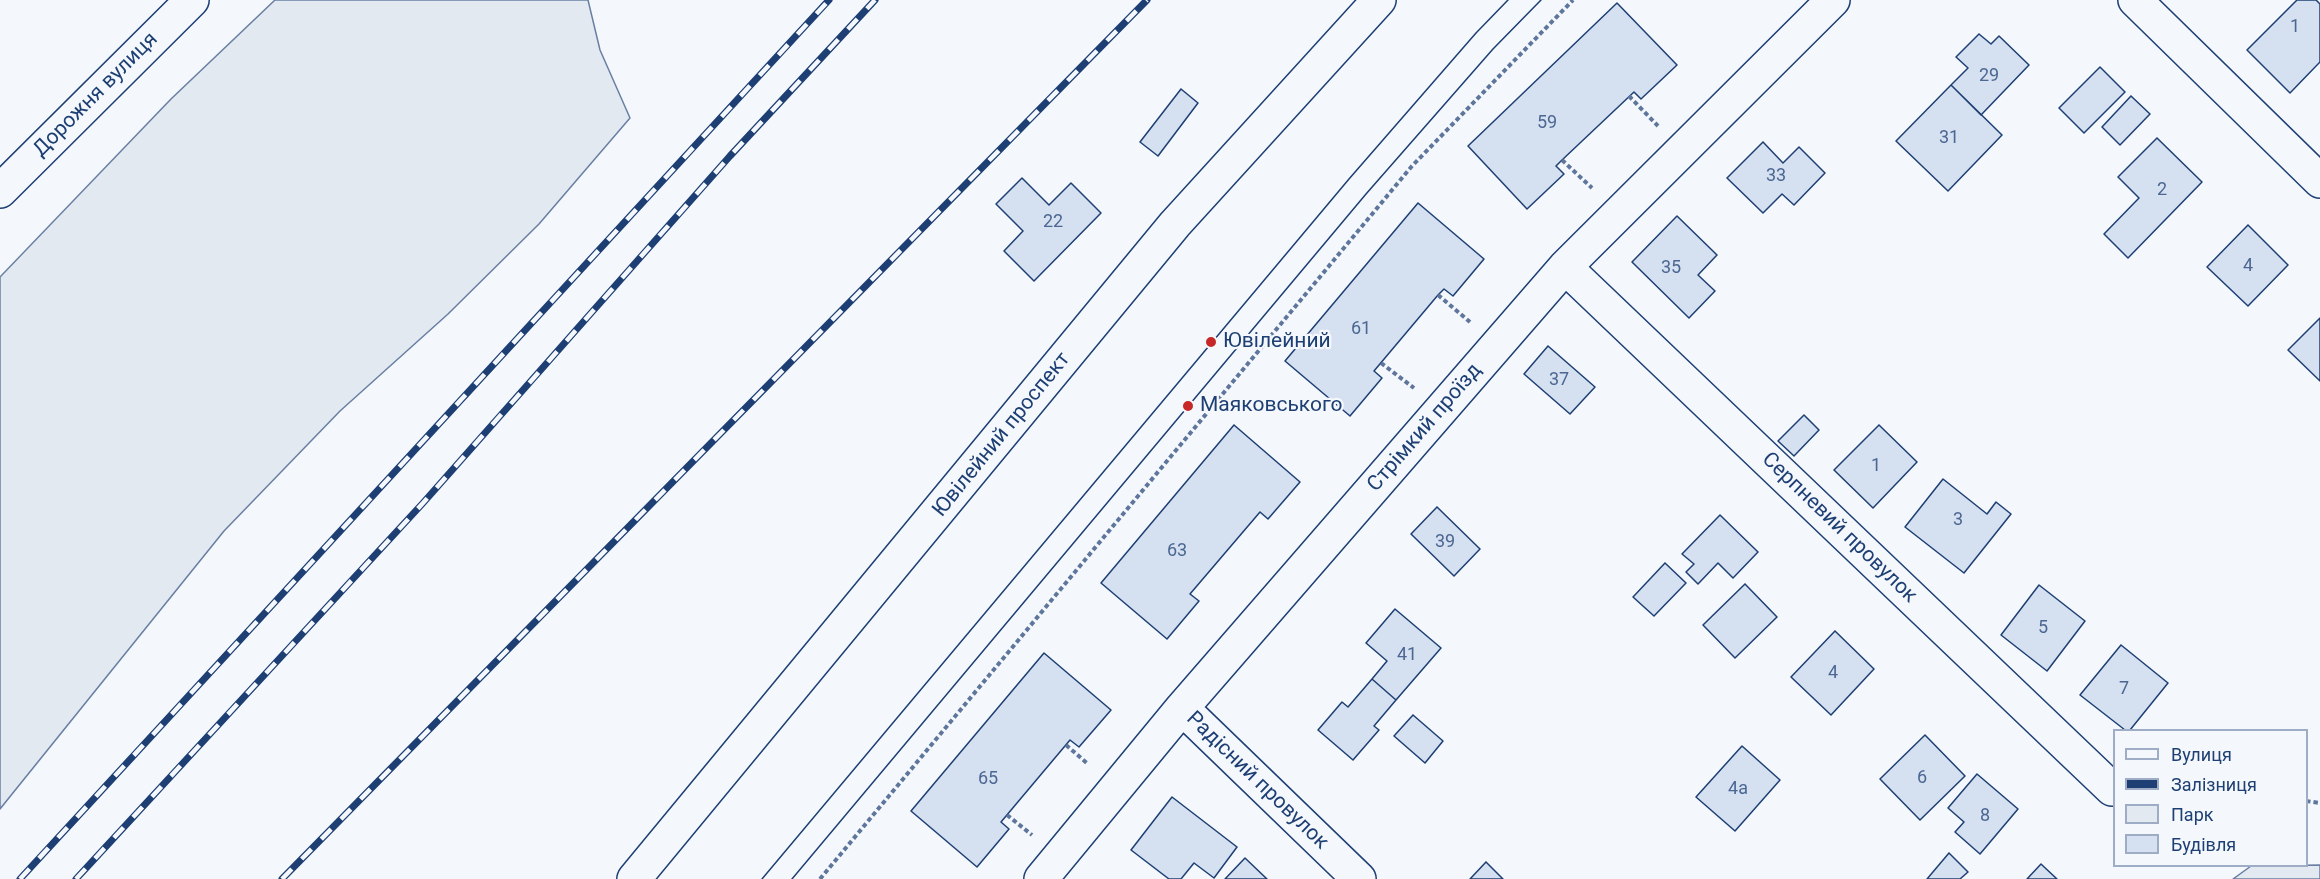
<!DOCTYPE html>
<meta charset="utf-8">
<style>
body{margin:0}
#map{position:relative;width:2320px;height:879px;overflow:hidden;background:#f4f7fb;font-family:Roboto,sans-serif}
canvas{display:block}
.legend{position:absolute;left:2113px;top:729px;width:195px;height:138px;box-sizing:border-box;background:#f4f7fb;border:2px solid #9eadc5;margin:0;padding:8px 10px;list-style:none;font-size:18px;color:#1d3f73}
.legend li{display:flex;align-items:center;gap:12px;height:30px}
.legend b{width:30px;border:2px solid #9eadc5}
</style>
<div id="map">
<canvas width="2320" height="879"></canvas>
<ul class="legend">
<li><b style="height:8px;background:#f4f7fb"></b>Вулиця</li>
<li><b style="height:8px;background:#1d3f73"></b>Залізниця</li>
<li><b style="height:16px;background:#e3e9f0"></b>Парк</li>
<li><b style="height:16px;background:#d5e0f0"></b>Будівля</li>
</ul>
</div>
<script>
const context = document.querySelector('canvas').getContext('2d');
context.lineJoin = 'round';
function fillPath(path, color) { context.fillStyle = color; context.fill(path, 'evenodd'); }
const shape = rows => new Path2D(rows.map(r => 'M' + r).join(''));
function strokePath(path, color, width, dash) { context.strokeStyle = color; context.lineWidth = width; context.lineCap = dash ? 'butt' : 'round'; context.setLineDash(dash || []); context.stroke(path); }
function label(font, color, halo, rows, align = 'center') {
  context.font = font + ' Roboto,sans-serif'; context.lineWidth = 4.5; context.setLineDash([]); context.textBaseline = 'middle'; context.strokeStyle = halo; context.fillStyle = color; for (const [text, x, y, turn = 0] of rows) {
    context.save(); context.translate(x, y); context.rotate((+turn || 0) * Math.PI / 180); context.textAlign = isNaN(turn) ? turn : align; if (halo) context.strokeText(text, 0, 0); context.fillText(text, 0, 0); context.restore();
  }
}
const green = shape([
 [275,0,588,0,600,50,630,118,539,224,448,314,340,411,224,531,0,809,0,277,171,99,275,0],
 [2320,865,2320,879,2233,879,2251,866,2320,865]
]);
fillPath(green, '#e3e9f0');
strokePath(green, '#687fa3', 1.5);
const building = shape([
 [2297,0,2316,0,2320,4,2320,62,2290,93,2247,50,2297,0],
 [1617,3,1677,65,1641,99,1634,92,1562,160,1556,166,1564,174,1527,209,1468,146,1617,3],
 [1979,34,1991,44,1999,36,2029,65,1981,115,1951,85,1968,68,1956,57,1979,34],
 [2100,67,2125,92,2084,133,2059,108,2100,67],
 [1951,85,2002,135,1948,191,1896,141,1951,85],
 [1181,89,1198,103,1158,156,1140,142,1181,89],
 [2131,96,2150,114,2120,145,2102,127,2131,96],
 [2157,138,2202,182,2128,258,2104,234,2139,198,2118,177,2157,138],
 [1763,142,1783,163,1799,147,1825,173,1794,205,1782,194,1763,213,1727,178,1763,142],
 [1022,178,1049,205,1071,183,1101,213,1034,281,1004,251,1023,231,996,204,1022,178],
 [1418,203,1484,259,1453,296,1444,289,1438,295,1374,371,1382,378,1350,416,1285,361,1418,203],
 [1677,216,1717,255,1698,275,1715,291,1689,318,1632,262,1677,216],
 [2248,225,2288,265,2248,306,2207,267,2248,225],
 [2320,318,2320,381,2288,350,2320,318],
 [1548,346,1595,387,1570,414,1524,374,1548,346],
 [1804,415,1819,430,1794,456,1778,441,1804,415],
 [1234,425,1300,482,1268,519,1260,512,1190,594,1199,601,1167,639,1101,583,1234,425],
 [1879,425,1917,462,1873,508,1834,470,1879,425],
 [1943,479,1987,514,1996,502,2011,514,1964,573,1905,527,1943,479],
 [1437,507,1480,549,1454,576,1411,534,1437,507],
 [1720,515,1758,552,1733,578,1718,563,1698,584,1686,572,1694,564,1682,554,1720,515],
 [1665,563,1686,583,1654,616,1633,597,1665,563],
 [1745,584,1777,617,1735,658,1703,625,1745,584],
 [2039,585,2085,621,2047,671,2001,635,2039,585],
 [1395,609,1441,648,1396,700,1372,679,1387,661,1366,643,1395,609],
 [1835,631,1874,669,1831,715,1791,677,1835,631],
 [2121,645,2168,683,2130,730,2125,730,2080,695,2121,645],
 [1044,653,1111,710,1079,747,1070,740,1001,822,1009,829,977,867,911,811,1044,653],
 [1372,679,1396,700,1374,726,1379,730,1353,760,1318,730,1342,702,1348,707,1372,679],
 [1413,715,1443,741,1425,763,1394,736,1413,715],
 [1925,735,1965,776,1920,820,1880,779,1925,735],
 [1742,746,1780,780,1735,831,1696,797,1742,746],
 [1977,774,2018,809,1980,854,1955,832,1964,822,1948,808,1977,774],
 [1172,797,1237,847,1214,878,1194,863,1181,879,1169,879,1131,850,1172,797],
 [1949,853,1968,872,1960,879,1927,879,1949,853],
 [1245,858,1267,879,1225,879,1245,858],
 [1486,862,1503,879,1470,879,1486,862],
 [2041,864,2057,879,2027,879,2041,864]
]);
fillPath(building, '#d5e0f0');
strokePath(building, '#1d3f73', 1.5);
const minor = shape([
 [2135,0,2320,181],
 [1565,267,2112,789],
 [1182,708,1359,879],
 [1041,879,1182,708,1565,267,1833,0]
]);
const major = shape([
 [0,191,192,0],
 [634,879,1175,224,1379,0]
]);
strokePath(minor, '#1d3f73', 36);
strokePath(major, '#1d3f73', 36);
strokePath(shape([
 [1629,96,1658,126],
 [1562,160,1592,188],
 [1438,295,1470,322],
 [1381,363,1414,388],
 [1066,745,1088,764],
 [2306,801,2320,803],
 [1007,815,1032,835],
 [820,879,1412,166,1573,0]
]), '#5e769c', 4, [4.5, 3]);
strokePath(minor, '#f4f7fb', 33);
strokePath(major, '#f4f7fb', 33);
strokePath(shape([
 [762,879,1349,179,1476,33,1508,0],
 [792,879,1366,194,1493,49,1541,0]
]), '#1d3f73', 1.5);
const rail = shape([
 [20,879,829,0],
 [76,879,423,503,730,156,875,0],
 [282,879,1147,0]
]);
strokePath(rail, '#1d3f73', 7);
strokePath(rail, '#f4f7fb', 4.5, [14]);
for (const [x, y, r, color] of [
 [1211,342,6,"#c62828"],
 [1188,406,6,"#c62828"]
]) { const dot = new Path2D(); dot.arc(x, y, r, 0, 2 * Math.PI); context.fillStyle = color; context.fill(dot); strokePath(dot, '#f4f7fb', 2); }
label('18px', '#4b6792', null, [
 ["1",2295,27],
 ["29",1989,76],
 ["59",1547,123],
 ["31",1949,138],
 ["33",1776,176],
 ["2",2162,190],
 ["22",1053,222],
 ["4",2248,266],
 ["35",1671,268],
 ["61",1361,329],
 ["37",1559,380],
 ["1",1876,466],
 ["3",1958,520],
 ["39",1445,542],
 ["63",1177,551],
 ["5",2043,628],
 ["41",1407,655],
 ["4",1833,673],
 ["7",2124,689],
 ["6",1922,778],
 ["65",988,779],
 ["4а",1738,789],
 ["8",1985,816]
]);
label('21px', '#1d3f73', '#f4f7fb', [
 ["Дорожня вулиця",96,95,-45],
 ["Стрімкий проїзд",1425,428,-49],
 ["Ювілейний проспект",1002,435,-51],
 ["Серпневий провулок",1839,528,44],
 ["Радісний провулок",1257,781,44]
]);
label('21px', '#1d3f73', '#f4f7fb', [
 ["Ювілейний",1223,342],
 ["Маяковського",1200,406]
], 'left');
</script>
